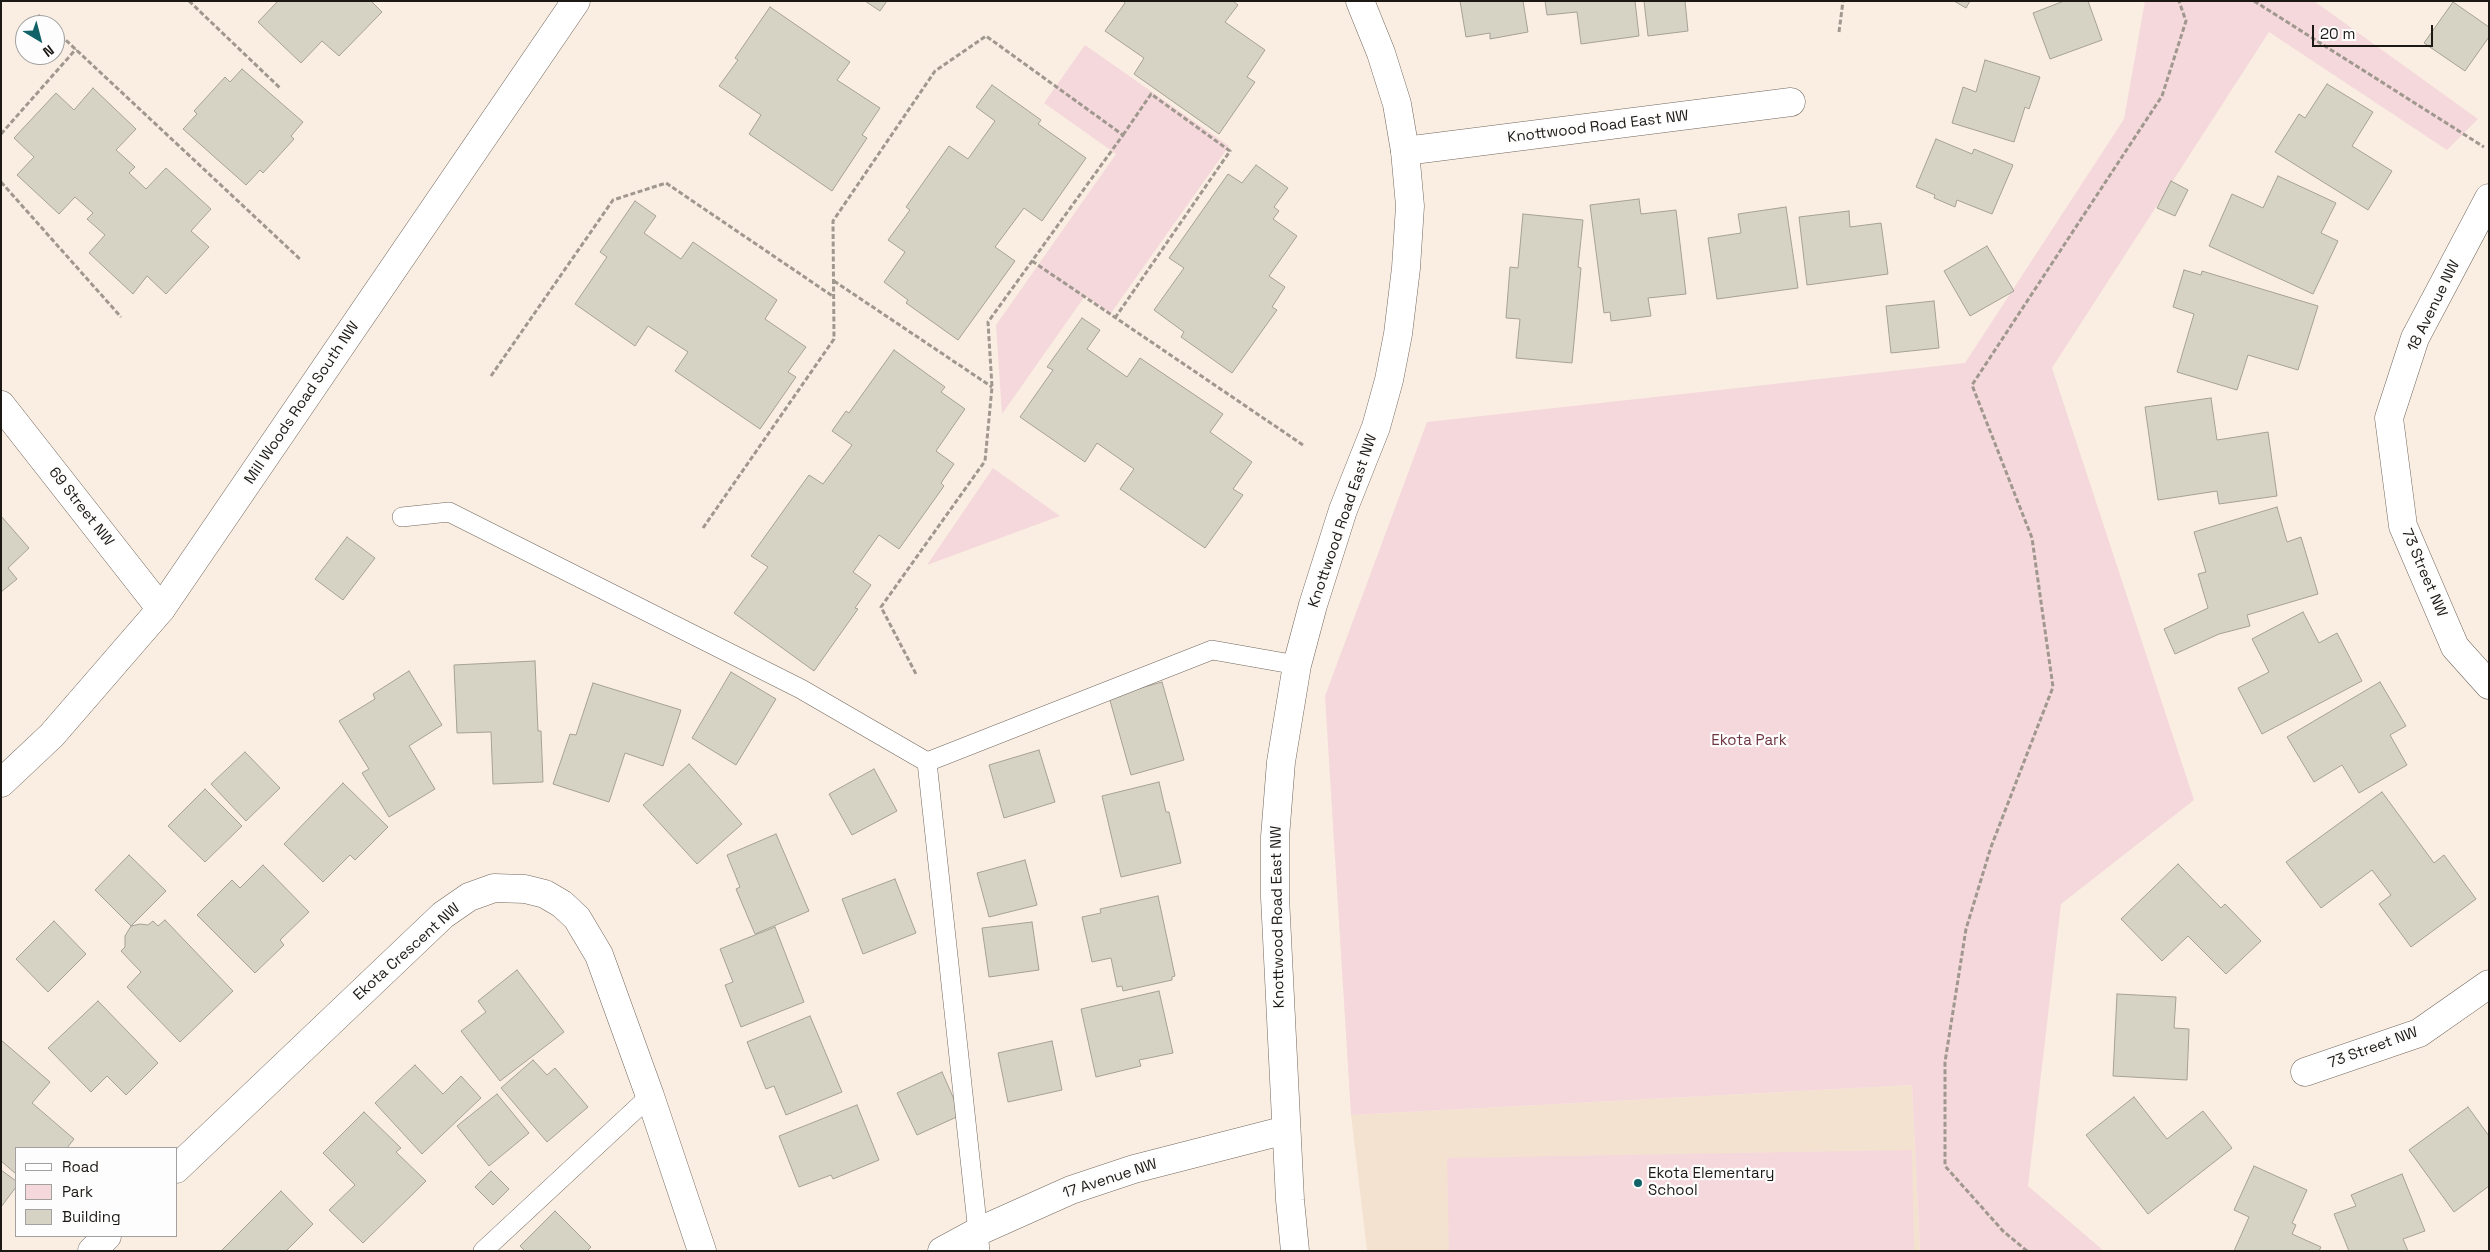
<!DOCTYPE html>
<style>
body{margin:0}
#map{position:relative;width:2490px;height:1252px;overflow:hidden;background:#faeee2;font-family:"Space Grotesk",sans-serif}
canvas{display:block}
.frame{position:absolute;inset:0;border:2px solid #1c1814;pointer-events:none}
.legend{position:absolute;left:15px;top:1147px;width:162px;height:90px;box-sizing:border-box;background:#fdfdfd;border:1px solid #a3a1a0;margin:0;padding:6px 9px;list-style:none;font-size:15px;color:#1c1814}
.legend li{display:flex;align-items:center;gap:10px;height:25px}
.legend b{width:25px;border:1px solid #a3a1a0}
.north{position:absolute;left:15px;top:15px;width:50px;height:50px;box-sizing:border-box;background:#fdfdfd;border:1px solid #a3a1a0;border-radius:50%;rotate:143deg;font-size:14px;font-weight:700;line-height:20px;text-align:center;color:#1c1814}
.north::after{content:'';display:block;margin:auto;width:18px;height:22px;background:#116268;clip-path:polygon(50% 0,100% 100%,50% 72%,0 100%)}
.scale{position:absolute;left:2312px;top:25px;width:121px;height:22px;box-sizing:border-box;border:2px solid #1c1814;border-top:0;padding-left:6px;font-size:15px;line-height:18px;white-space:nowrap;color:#1c1814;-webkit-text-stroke:4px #fdfdfd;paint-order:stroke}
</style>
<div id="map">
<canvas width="2490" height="1252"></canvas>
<div class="frame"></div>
<ul class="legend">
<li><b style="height:6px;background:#fff"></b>Road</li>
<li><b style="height:14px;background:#f5d8db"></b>Park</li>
<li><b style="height:14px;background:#d7d3c4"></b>Building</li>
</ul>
<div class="north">N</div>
<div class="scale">20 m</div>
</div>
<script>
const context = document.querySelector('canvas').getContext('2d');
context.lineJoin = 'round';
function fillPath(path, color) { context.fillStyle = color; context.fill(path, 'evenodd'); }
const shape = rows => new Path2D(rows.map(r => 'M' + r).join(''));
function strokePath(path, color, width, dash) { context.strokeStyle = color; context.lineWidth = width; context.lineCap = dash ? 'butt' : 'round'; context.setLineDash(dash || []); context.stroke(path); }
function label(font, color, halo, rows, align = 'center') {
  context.font = font + ' "Space Grotesk",sans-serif'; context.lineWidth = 4.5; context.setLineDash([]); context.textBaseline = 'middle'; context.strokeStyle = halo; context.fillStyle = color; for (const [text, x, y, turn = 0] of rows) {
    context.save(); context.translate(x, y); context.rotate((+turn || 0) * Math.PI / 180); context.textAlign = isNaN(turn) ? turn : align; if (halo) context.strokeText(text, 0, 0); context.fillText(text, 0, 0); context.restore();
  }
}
fillPath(shape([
 [1912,1085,1920,1251,1367,1251,1351,1115]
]), '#f4e2d1');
fillPath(shape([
 [2145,1,2314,1,2478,119,2447,150,2269,32,2052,368,2194,800,2061,904,2028,1186,2104,1251,1920,1251,1912,1085,1351,1115,1325,696,1427,422,1965,363,2124,119],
 [1085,45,1229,146,1111,313,1085,296,1002,414,996,325,1116,154,1044,103],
 [993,468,1060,516,927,565],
 [1912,1150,1914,1251,1449,1251,1447,1158]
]), '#f5d8db');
const building = shape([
 [278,1,371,1,382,12,339,56,322,41,301,63,258,22,278,1],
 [865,1,887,1,880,11,865,1],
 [1123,1,1233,1,1238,5,1225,22,1265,50,1247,77,1255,82,1219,134,1134,74,1144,58,1105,31,1125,3,1123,1],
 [1460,1,1523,1,1528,32,1490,39,1490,33,1466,37,1460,1],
 [1545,1,1635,1,1639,36,1581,44,1577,12,1547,15,1545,1],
 [1644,1,1685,1,1688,31,1648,36,1644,1],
 [1954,1,1970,1,1966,8,1954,1],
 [2064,1,2088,1,2102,40,2050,59,2033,13,2064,1],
 [2453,2,2489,27,2489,37,2465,71,2424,43,2453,2],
 [770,7,850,62,837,80,880,108,862,135,867,138,832,191,749,134,761,115,719,86,738,60,735,58,770,7],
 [1985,60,2040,77,2029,109,2025,107,2014,142,1952,123,1963,87,1976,92,1985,60],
 [242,69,303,122,291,136,294,139,263,173,260,170,246,185,183,129,197,114,194,111,225,77,230,82,242,69],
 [2327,84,2373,112,2352,146,2392,171,2368,210,2275,152,2299,114,2305,118,2327,84],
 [992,85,1041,120,1038,124,1086,158,1042,221,1024,208,995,247,1015,261,958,340,906,303,908,300,884,282,905,252,888,240,910,210,906,207,949,146,968,159,995,121,976,107,992,85],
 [93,88,136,129,116,150,135,167,129,173,146,189,166,168,211,209,191,231,209,247,166,294,147,276,133,294,89,253,105,235,87,219,93,213,75,197,59,214,17,175,34,157,14,138,56,93,74,110,93,88],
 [1936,139,1972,154,1974,149,2013,165,1992,214,1957,200,1955,207,1934,198,1935,195,1916,187,1936,139],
 [1256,165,1288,188,1274,207,1279,211,1273,219,1297,236,1269,276,1285,287,1272,307,1277,310,1232,373,1181,337,1184,332,1154,310,1184,268,1169,258,1228,174,1242,183,1256,165],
 [2278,176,2336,203,2321,233,2338,241,2313,294,2209,246,2232,194,2263,208,2278,176],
 [2171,181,2188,190,2175,216,2157,208,2171,181],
 [1639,199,1641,214,1676,210,1686,294,1648,298,1651,316,1611,321,1610,312,1604,313,1590,205,1639,199],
 [635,201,656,216,644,233,681,259,693,242,777,300,765,319,806,347,788,372,796,377,760,429,675,371,688,352,648,326,635,346,575,304,607,257,600,252,635,201],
 [1786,207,1798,288,1717,299,1708,238,1741,233,1738,214,1786,207],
 [1849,211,1850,227,1881,223,1888,274,1807,285,1799,217,1849,211],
 [1523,214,1583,220,1578,267,1581,268,1572,363,1516,358,1520,319,1506,318,1510,267,1518,268,1523,214],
 [1987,246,2014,291,1970,316,1944,271,1987,246],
 [2184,270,2201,275,2202,271,2318,306,2298,370,2248,355,2237,390,2177,372,2194,314,2173,307,2184,270],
 [1934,301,1939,348,1891,353,1886,306,1934,301],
 [1082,318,1100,330,1087,349,1127,377,1140,358,1223,414,1210,432,1252,462,1233,489,1243,495,1205,548,1120,489,1134,469,1097,443,1085,462,1020,417,1053,370,1047,367,1082,318],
 [894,350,945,387,941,392,965,409,936,451,954,464,941,483,944,486,899,549,879,535,853,572,871,585,855,608,858,609,814,671,734,613,768,567,751,556,809,475,823,484,852,445,832,431,846,411,849,413,894,350],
 [2211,398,2217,440,2268,432,2277,496,2219,504,2217,491,2158,500,2145,407,2211,398],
 [2277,507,2287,542,2301,537,2318,594,2247,615,2250,626,2219,634,2175,654,2164,629,2208,608,2198,574,2206,572,2194,532,2277,507],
 [1,516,29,548,8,568,17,579,1,592,1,516],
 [347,537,375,558,343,600,315,579,347,537],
 [2303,612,2319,643,2337,633,2362,681,2262,734,2238,688,2269,672,2252,639,2303,612],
 [535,661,538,731,541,731,543,782,493,784,491,732,457,733,454,665,535,661],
 [409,671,442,725,409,746,435,789,389,817,362,773,369,769,339,721,375,699,373,694,409,671],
 [731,672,776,699,736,765,692,738,731,672],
 [1162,682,1184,760,1131,775,1109,697,1162,682],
 [2380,682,2406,726,2390,735,2407,765,2359,793,2342,765,2314,782,2287,737,2380,682],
 [593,683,681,710,663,766,625,753,609,802,553,784,570,734,576,735,593,683],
 [1039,750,1055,802,1004,818,989,765,1039,750],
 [245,752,280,788,246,821,211,784,245,752],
 [689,764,742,824,697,864,643,805,689,764],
 [874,769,897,811,852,835,829,794,874,769],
 [1159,782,1166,812,1169,812,1181,863,1121,877,1102,796,1159,782],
 [343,783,388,827,355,860,350,855,323,882,284,844,343,783],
 [205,789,242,826,205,862,168,826,205,789],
 [2382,792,2434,863,2444,855,2476,899,2411,947,2379,904,2391,895,2372,870,2321,908,2286,862,2382,792],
 [776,834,809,911,755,934,736,889,740,887,727,855,776,834],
 [129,855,166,891,131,926,95,890,129,855],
 [1025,860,1037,905,989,917,977,873,1025,860],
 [2178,864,2221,908,2225,904,2261,941,2226,974,2188,936,2162,961,2121,919,2178,864],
 [263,865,309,912,280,940,284,945,255,973,197,915,232,880,240,888,263,865],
 [895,879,916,933,863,954,842,899,895,879],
 [1158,896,1175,976,1172,977,1172,980,1123,991,1122,986,1117,987,1111,958,1092,962,1082,917,1101,913,1100,909,1158,896],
 [165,920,233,991,180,1042,127,987,141,972,121,951,125,947,125,936,131,926,140,924,148,925,153,921,158,926,165,920],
 [54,921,86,954,48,992,16,959,54,921],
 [1032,922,1039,970,989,977,982,928,1032,922],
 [775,927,804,1002,741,1027,725,985,733,982,720,949,775,927],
 [517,970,564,1032,500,1081,461,1031,486,1012,478,1001,517,970],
 [1159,991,1173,1053,1139,1060,1141,1066,1096,1077,1081,1009,1159,991],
 [2117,994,2176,997,2174,1028,2189,1029,2187,1080,2113,1076,2117,994],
 [98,1001,158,1063,126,1095,107,1076,91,1092,48,1048,98,1001],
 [810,1016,842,1092,786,1115,774,1086,766,1089,747,1042,810,1016],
 [1,1040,50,1082,32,1103,74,1139,67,1148,16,1148,16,1174,1,1161,1,1040],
 [1052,1041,1062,1090,1008,1102,998,1053,1052,1041],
 [533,1060,547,1075,555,1068,588,1107,547,1142,501,1088,533,1060],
 [415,1065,443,1094,461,1076,481,1098,422,1154,375,1103,415,1065],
 [942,1072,961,1115,917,1135,897,1093,942,1072],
 [497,1094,529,1133,489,1166,457,1126,497,1094],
 [2134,1097,2167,1139,2203,1111,2232,1148,2148,1214,2086,1135,2134,1097],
 [857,1105,879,1160,833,1179,831,1175,799,1187,779,1136,857,1105],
 [2468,1107,2489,1136,2489,1186,2454,1212,2409,1150,2468,1107],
 [364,1112,401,1148,396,1152,426,1181,363,1243,329,1210,355,1185,323,1153,364,1112],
 [2254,1166,2307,1190,2292,1223,2296,1225,2292,1234,2321,1247,2319,1251,2234,1251,2249,1217,2234,1210,2254,1166],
 [1,1170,16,1181,16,1187,1,1207,1,1170],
 [491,1171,509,1189,493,1205,475,1187,491,1171],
 [2402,1174,2425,1231,2403,1239,2408,1251,2349,1251,2334,1214,2356,1206,2351,1195,2402,1174],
 [281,1191,313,1224,286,1251,221,1251,281,1191],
 [555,1211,591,1247,587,1251,525,1251,520,1246,555,1211]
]);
fillPath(building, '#d7d3c4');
strokePath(building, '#a5a194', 1);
const service = shape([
 [402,517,449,512,801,689,927,762],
 [483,1251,650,1096],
 [980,1251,927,762,1212,650,1297,665]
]);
const minor = shape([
 [1405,151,1791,102],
 [2489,198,2415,338,2389,418,2403,526,2455,647,2489,685],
 [1,405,161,609],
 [2305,1072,2419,1033,2489,984],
 [176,1169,443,915,469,897,494,888,525,889,545,894,562,904,577,918,599,955,650,1096,702,1251],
 [92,1251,107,1236],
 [942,1251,977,1232,1071,1190,1134,1169,1286,1130]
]);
const tertiary = shape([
 [1,783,52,735,161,609,576,1],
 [1295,1251,1290,1200,1275,897,1275,837,1281,762,1297,665,1313,605,1343,510,1376,427,1389,380,1398,334,1406,268,1410,206,1405,151,1397,104,1381,53,1360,1]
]);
strokePath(service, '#72675e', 20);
strokePath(minor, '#72675e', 29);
strokePath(tertiary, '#72675e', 29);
strokePath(shape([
 [189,1,280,88],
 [2254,1,2484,147],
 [38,15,49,25],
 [55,30,301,260],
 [1839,32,1843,1],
 [1,134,76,49],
 [1,182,121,317],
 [1032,261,1303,445],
 [834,281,992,387],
 [1115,318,1230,151,1151,94,1123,135],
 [491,376,613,200,666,183,834,297],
 [703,528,834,339,833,221,935,71,986,36,1123,135,988,322,992,387,985,461,881,607,916,674],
 [2027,1251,2003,1231,1945,1166,1945,1062,1966,929,1991,847,2053,687,2032,538,1972,385,2162,96,2186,21,2179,1]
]), '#a0988f', 3, [5, 2.5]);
strokePath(service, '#fff', 19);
strokePath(minor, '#fff', 28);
strokePath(tertiary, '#fff', 28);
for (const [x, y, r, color] of [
 [1638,1183,5,"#116268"]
]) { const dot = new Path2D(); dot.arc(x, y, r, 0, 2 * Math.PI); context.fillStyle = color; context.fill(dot); strokePath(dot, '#fdfdfd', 2); }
label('15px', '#1c1814', '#fdfdfd', [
 ["Knottwood Road East NW",1598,127,-7],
 ["18 Avenue NW",2434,306,-64],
 ["Mill Woods Road South NW",302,403,-56],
 ["69 Street NW",81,507,52],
 ["Knottwood Road East NW",1343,521,-71],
 ["73 Street NW",2424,573,67],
 ["Knottwood Road East NW",1278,917,-91],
 ["Ekota Crescent NW",407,952,-42],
 ["73 Street NW",2373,1048,-20],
 ["17 Avenue NW",1110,1179,-18]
]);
label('15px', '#6e3640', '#fdfdfd', [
 ["Ekota Park",1749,741]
]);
label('15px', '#1c1814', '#fdfdfd', [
 ["Ekota Elementary",1648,1174],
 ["School",1648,1191]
], 'left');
</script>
